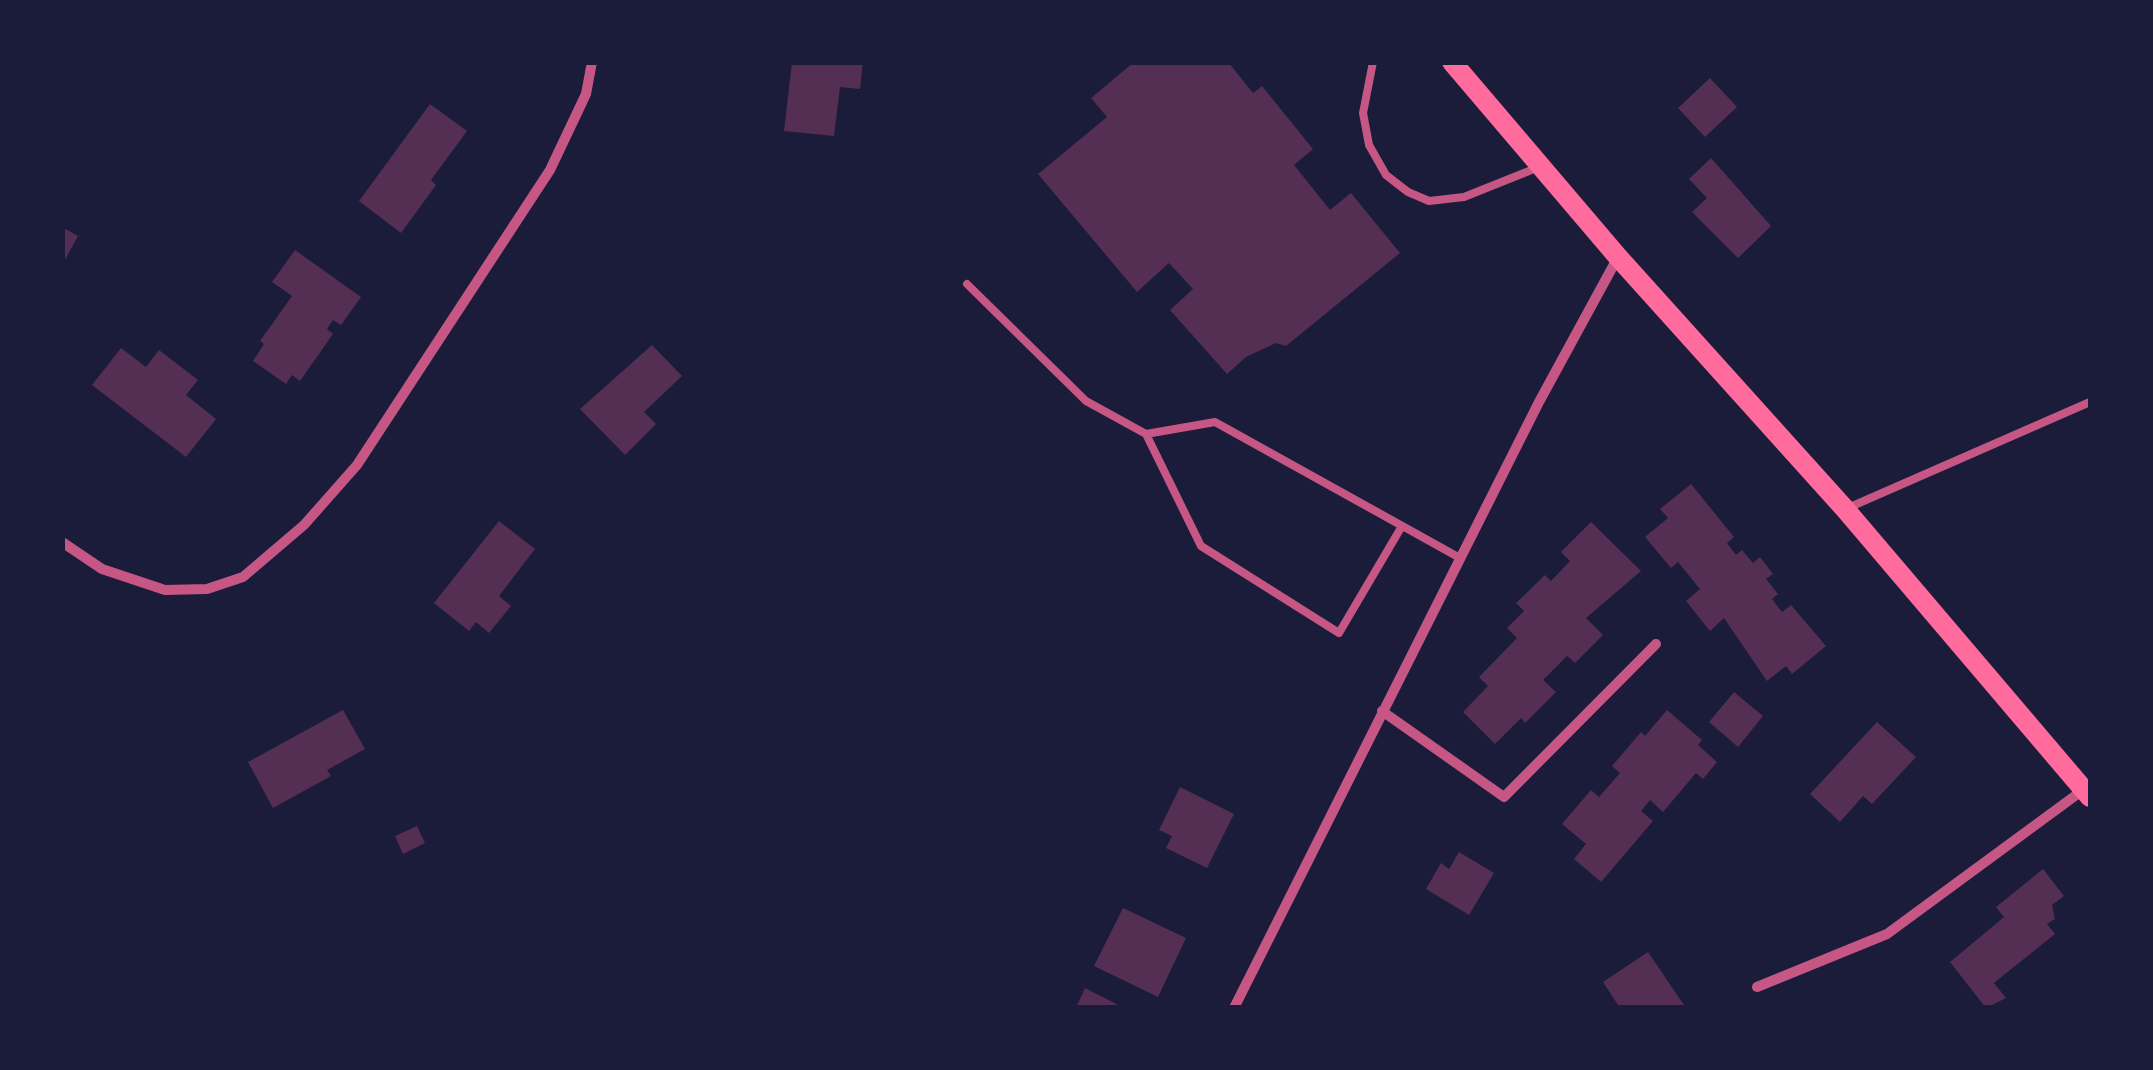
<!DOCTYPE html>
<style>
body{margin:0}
#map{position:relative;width:2153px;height:1070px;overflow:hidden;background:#1b1b3a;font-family:"Public Sans",sans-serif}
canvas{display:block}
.frame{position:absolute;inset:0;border:65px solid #1b1b3a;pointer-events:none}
</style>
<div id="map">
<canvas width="2153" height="1070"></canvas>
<div class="frame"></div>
</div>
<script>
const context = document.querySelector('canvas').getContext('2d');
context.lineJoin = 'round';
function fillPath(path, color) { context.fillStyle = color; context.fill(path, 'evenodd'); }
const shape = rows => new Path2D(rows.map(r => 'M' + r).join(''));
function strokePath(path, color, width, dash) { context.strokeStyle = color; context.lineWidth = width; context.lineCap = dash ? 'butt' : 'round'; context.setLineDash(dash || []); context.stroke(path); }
fillPath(shape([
 [792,62,863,62,860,89,840,87,834,136,784,131],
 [1134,62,1228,62,1253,93,1262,86,1313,149,1294,165,1330,210,1351,193,1400,253,1286,346,1276,343,1246,357,1227,374,1170,310,1193,289,1169,263,1137,292,1038,174,1107,117,1091,98],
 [1710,78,1737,107,1705,137,1678,108],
 [430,104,467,131,431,180,436,185,401,233,359,201],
 [1711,158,1771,226,1738,258,1692,212,1707,198,1689,179],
 [62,227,78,236,62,265],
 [295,250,361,297,341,325,333,320,327,329,333,334,300,381,292,375,286,384,253,361,264,344,260,341,292,296,272,282],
 [652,345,682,376,644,412,656,424,625,455,580,409],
 [121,348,146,367,159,350,198,380,186,395,216,419,186,457,92,385],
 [1691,484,1734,537,1727,543,1736,555,1742,550,1753,563,1760,557,1773,574,1766,579,1778,594,1772,599,1782,612,1791,605,1826,646,1792,674,1786,666,1767,681,1724,618,1710,631,1686,601,1700,589,1678,562,1671,568,1645,537,1668,518,1660,509],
 [499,521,535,549,499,596,511,606,489,633,476,622,469,631,434,603],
 [1591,522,1641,571,1586,618,1603,635,1575,663,1567,656,1543,680,1556,692,1525,723,1521,718,1495,744,1463,712,1488,686,1479,677,1517,638,1507,628,1524,611,1516,603,1545,575,1551,581,1570,561,1561,552],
 [1734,692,1763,716,1738,747,1709,722],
 [343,710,365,749,327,770,331,776,273,808,248,762],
 [1667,710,1702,740,1698,745,1717,762,1703,779,1696,773,1663,812,1650,800,1641,811,1653,821,1601,882,1574,859,1586,844,1562,824,1591,790,1599,797,1620,773,1612,766,1641,732,1645,736],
 [1877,722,1916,757,1872,804,1863,796,1840,822,1810,794],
 [1180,787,1234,814,1207,868,1166,848,1172,836,1159,830],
 [417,826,425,843,403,854,395,836],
 [1459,852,1494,873,1469,915,1426,889,1441,863,1449,869],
 [2043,869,2064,896,2052,905,2055,919,2047,924,2055,934,1994,983,2006,998,1986,1008,1950,962,2004,917,1996,907],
 [1123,908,1186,938,1158,997,1094,966],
 [1648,952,1686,1008,1620,1008,1603,982],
 [1085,988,1124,1008,1076,1008]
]), '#542f53');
strokePath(shape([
 [1373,62,1363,113,1369,145,1386,175,1408,192,1429,201,1464,197,1539,167],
 [967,284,1086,401,1146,434,1215,422,1460,558],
 [1146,434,1201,546,1339,633,1402,526],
 [1850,507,2090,402]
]), '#c65784', 8);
strokePath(shape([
 [62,542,102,569,165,590,207,589,243,577,304,525,357,465,550,170,586,94,592,62],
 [1382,711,1504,797,1656,644],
 [1757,987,1887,934,2083,790],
 [1234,1008,1539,402,1618,257]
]), '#c65784', 10);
strokePath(shape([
 [1452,62,1618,257,1845,509,2090,797]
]), '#ff6b9d', 20);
</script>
